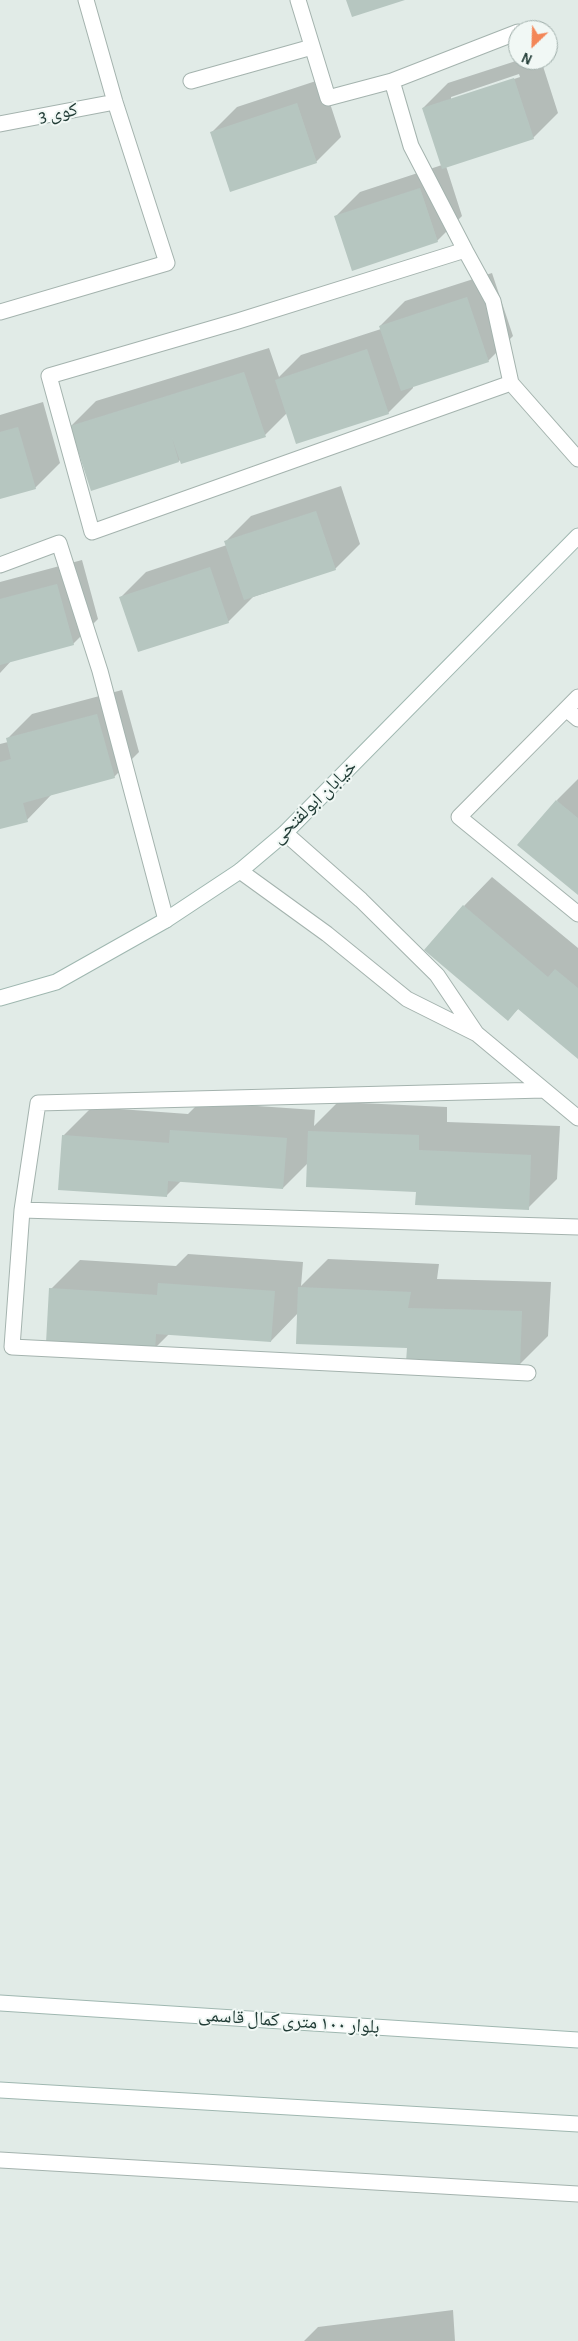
<!DOCTYPE html>
<meta charset="utf-8">
<style>
body{margin:0}
#map{position:relative;width:578px;height:2341px;overflow:hidden;background:#e1ebe7;font-family:"Alegreya Sans",sans-serif}
canvas{display:block}
.north{position:absolute;left:508px;top:20px;width:50px;height:50px;box-sizing:border-box;background:#f1f8f5;border:1px solid #9eada9;border-radius:50%;rotate:204deg;font-size:14px;font-weight:700;line-height:20px;text-align:center;color:#213c36}
.north::after{content:'';display:block;margin:auto;width:18px;height:22px;background:#f38657;clip-path:polygon(50% 0,100% 100%,50% 72%,0 100%)}
</style>
<div id="map">
<canvas width="578" height="2341"></canvas>
<div class="north">N</div>
</div>
<script>
const context = document.querySelector('canvas').getContext('2d');
context.lineJoin = 'round';
function fillPath(path, color) { context.fillStyle = color; context.fill(path, 'evenodd'); }
const shape = rows => new Path2D(rows.map(r => 'M' + r).join(''));
function strokePath(path, color, width, dash) { context.strokeStyle = color; context.lineWidth = width; context.lineCap = dash ? 'butt' : 'round'; context.setLineDash(dash || []); context.stroke(path); }
function label(font, color, halo, rows, align = 'center') {
  context.font = font + ' "Alegreya Sans","Noto Naskh Arabic",sans-serif'; context.lineWidth = 4; context.setLineDash([]); context.textBaseline = 'middle'; context.strokeStyle = halo; context.fillStyle = color; for (const [text, x, y, turn = 0] of rows) {
    context.save(); context.translate(x, y); context.rotate((+turn || 0) * Math.PI / 180); context.textAlign = isNaN(turn) ? turn : align; if (halo) context.strokeText(text, 0, 0); context.fillText(text, 0, 0); context.restore();
  }
}
fillPath(shape([
 [519,60,541,60,558,113,533,138,446,166,462,216,437,241,335,217,360,192,442,165,423,108,448,83],
 [519,74,520,77,451,100,451,97],
 [322,79,341,137,316,162,212,132,237,107],
 [492,273,513,336,488,361,413,386,413,388,388,413,287,413,265,435,178,461,71,426,96,401,269,348,279,377,301,355,381,329,380,326,405,301],
 [43,402,60,463,35,488,0,498,0,415],
 [341,486,360,544,335,569,253,597,228,622,121,597,146,572,227,545,226,541,251,516],
 [82,560,98,619,73,644,12,660,0,673,0,582],
 [122,690,139,752,114,777,52,794,27,820,0,828,0,744,8,742,7,739,32,714],
 [578,779,578,894,557,800],
 [492,877,578,948,578,1058,519,1008,508,1019,464,906],
 [200,1102,315,1110,314,1126,338,1102,447,1107,447,1122,560,1126,557,1179,528,1208,417,1191,308,1163,283,1188,181,1181,166,1196,63,1136,92,1107,188,1114],
 [188,1254,303,1262,301,1286,328,1259,439,1264,437,1279,551,1282,548,1336,519,1365,408,1347,299,1312,271,1341,169,1334,154,1349,51,1289,80,1260,176,1266],
 [453,2310,455,2341,304,2341,318,2327]
]), '#0003');
fillPath(shape([
 [346,0,405,0,352,17],
 [514,78,534,139,442,169,422,108],
 [297,103,317,163,230,192,210,132],
 [420,188,438,242,352,271,334,216],
 [467,297,489,362,401,391,379,326],
 [367,349,389,414,296,444,275,380],
 [244,372,266,437,181,464,172,438,179,462,91,491,70,426],
 [18,427,36,489,0,499,0,432],
 [316,511,336,570,244,600,224,541],
 [210,567,229,623,138,652,119,597],
 [57,584,74,645,0,665,0,599],
 [97,714,115,778,23,803,28,822,0,829,0,762,11,759,6,738],
 [556,800,578,818,578,895,517,845],
 [463,905,548,977,555,969,578,988,578,1059,518,1009,508,1021,424,950],
 [170,1130,287,1138,283,1189,168,1181,167,1197,58,1190,62,1135,169,1143],
 [308,1131,419,1135,419,1150,531,1155,529,1210,415,1205,416,1192,306,1187],
 [158,1283,275,1291,271,1342,156,1334,155,1350,46,1343,49,1288,157,1295],
 [298,1287,411,1292,408,1308,522,1311,520,1366,406,1362,407,1348,296,1344]
]), '#b6c6c0');
const street = shape([
 [298,0,328,98,392,81],
 [191,81,312,47],
 [0,124,115,102],
 [465,250,411,146,392,81,518,32],
 [0,312,167,263,115,102,86,0],
 [511,383,92,532,49,376,238,321,465,250,493,301,511,383,578,459],
 [0,565,59,543,100,671,166,920],
 [578,697,459,817,578,914],
 [566,709,578,719],
 [285,833,361,900,437,975,476,1033],
 [240,871,327,934,407,999,477,1034,578,1118],
 [22,1210,38,1103,544,1090],
 [528,1373,12,1347,22,1210,578,1227],
 [0,2160,578,2194]
]);
const secondary = shape([
 [0,998,56,982,166,920,240,871,285,833,578,536],
 [0,2003,578,2040],
 [0,2090,578,2124]
]);
strokePath(street, '#a4b3ae', 17);
strokePath(secondary, '#9fb7b0', 17);
strokePath(street, '#fff', 15);
strokePath(secondary, '#fff', 15);
label('19px', '#213c36', '#f1f8f5', [
 ["کوی 3",58,113,-11],
 ["خیابان ابولفتحی",314,802,-44],
 ["بلوار ۱۰۰ متری کمال قاسمی",289,2021,4]
]);
</script>
